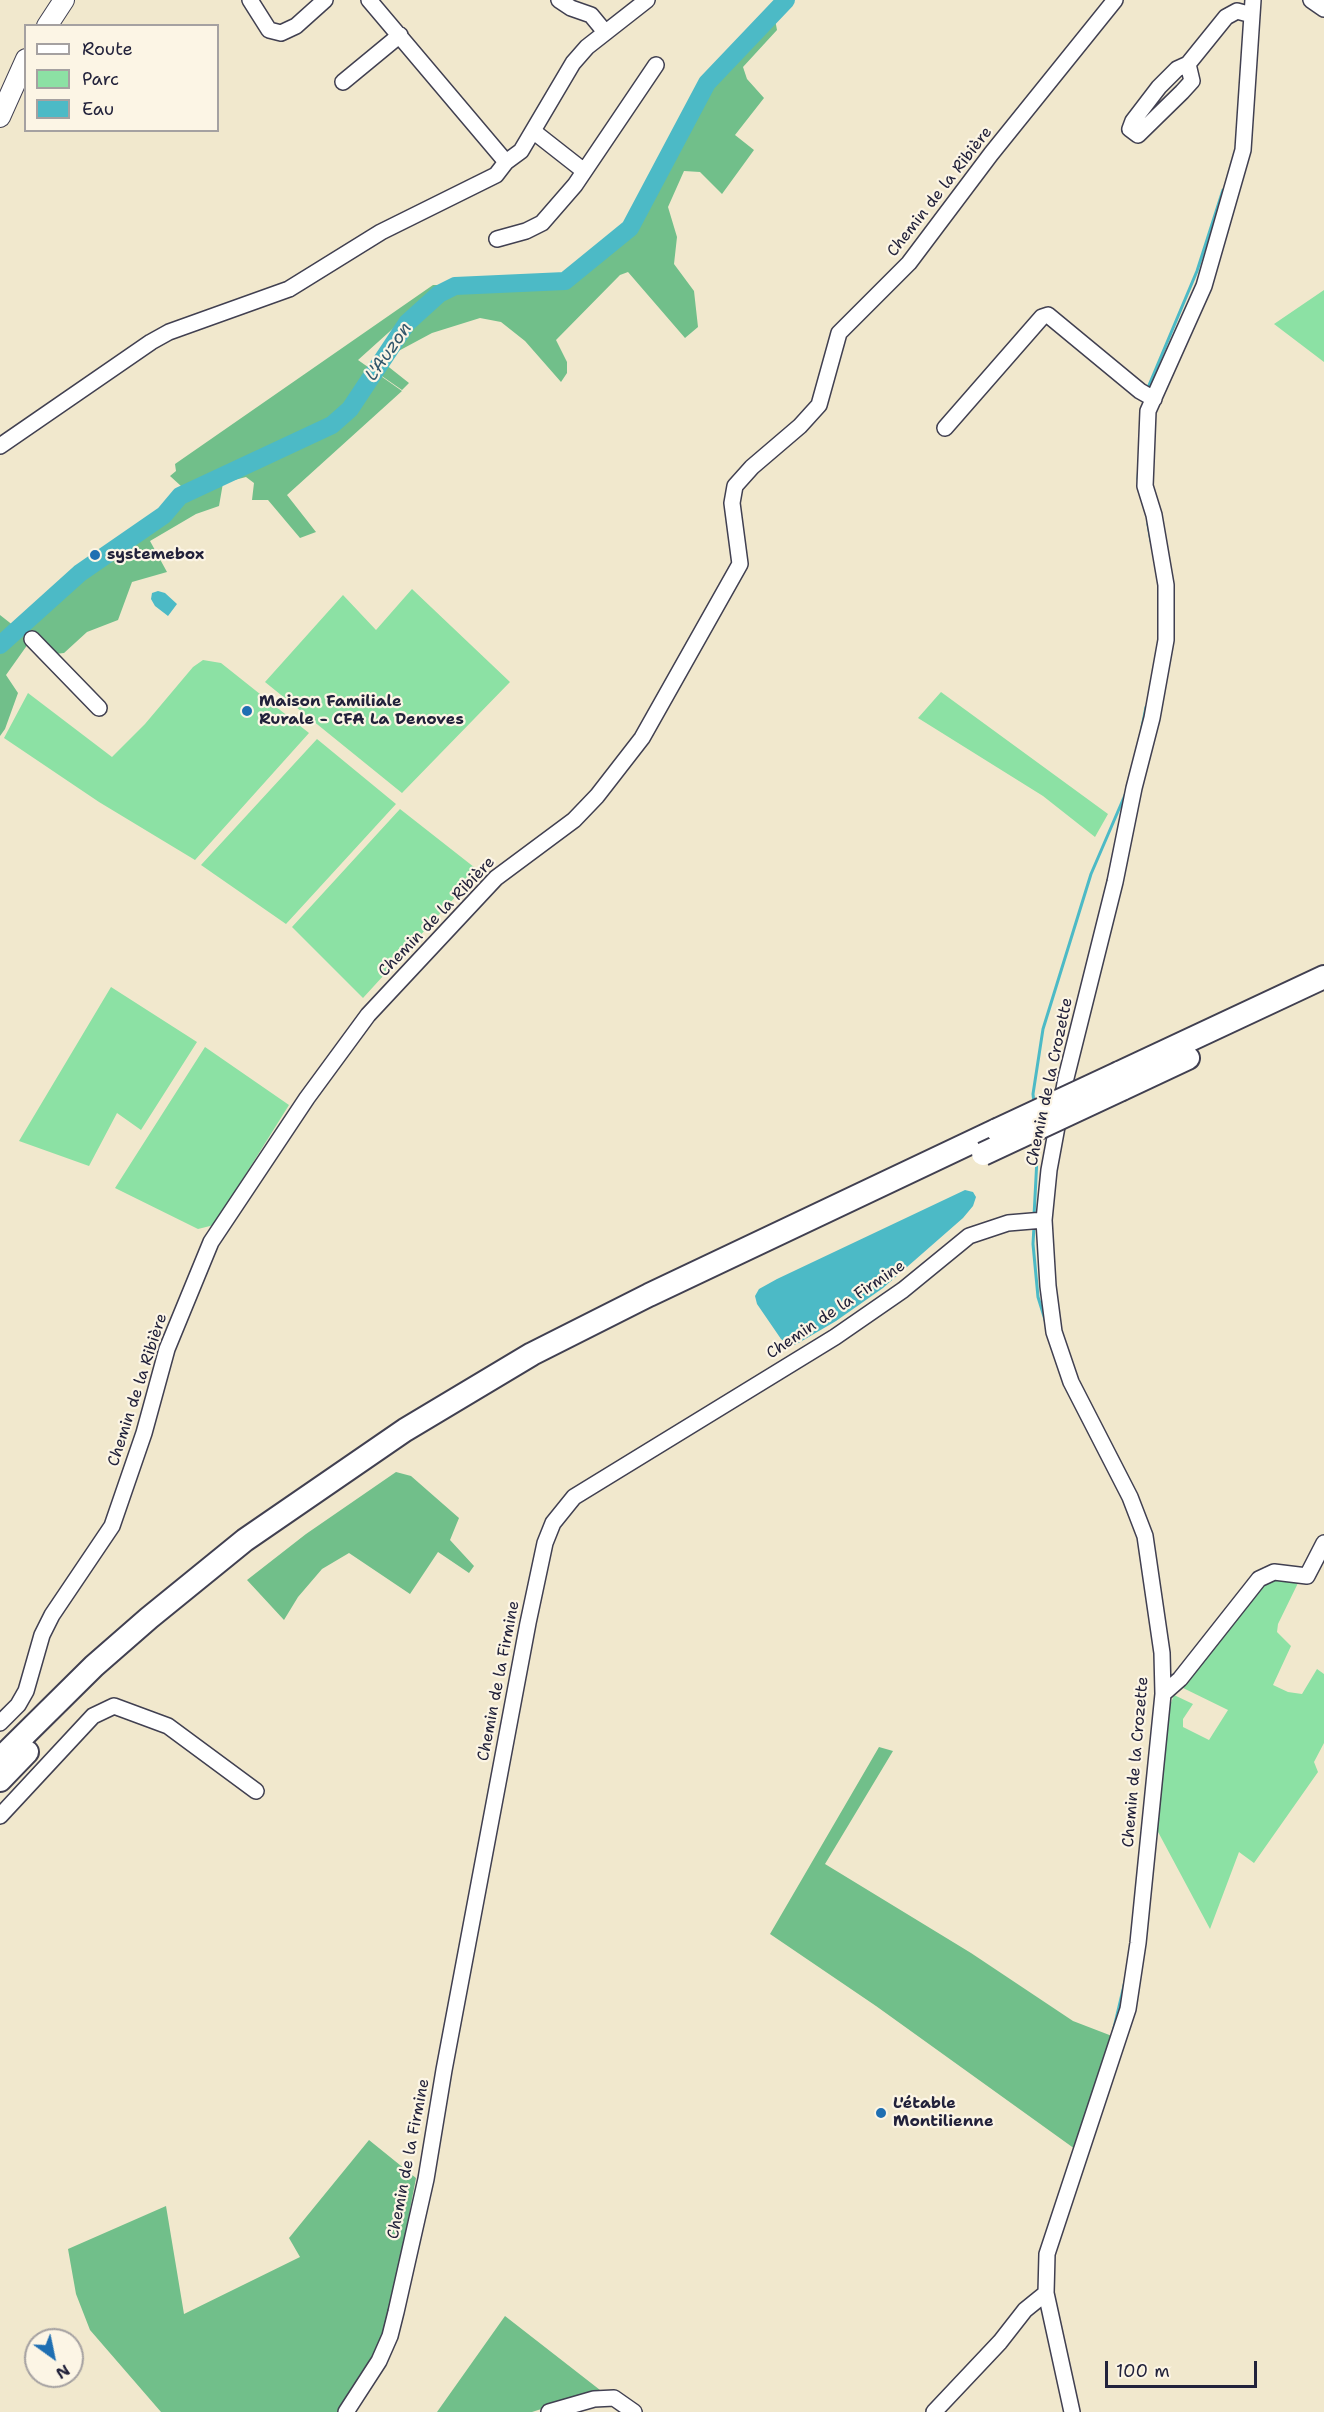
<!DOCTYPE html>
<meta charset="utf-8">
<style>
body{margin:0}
#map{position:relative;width:1324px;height:2412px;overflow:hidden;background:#f1e8cd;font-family:"Shantell Sans",sans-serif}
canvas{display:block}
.legend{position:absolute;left:24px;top:24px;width:195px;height:108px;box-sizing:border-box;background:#fcf5e5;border:2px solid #a5a1a1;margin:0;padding:8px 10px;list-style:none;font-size:18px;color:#22223b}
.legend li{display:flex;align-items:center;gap:12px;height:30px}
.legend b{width:30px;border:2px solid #a5a1a1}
.north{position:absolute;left:24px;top:2328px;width:60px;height:60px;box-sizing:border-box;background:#fcf5e5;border:2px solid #a5a1a1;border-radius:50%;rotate:147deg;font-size:16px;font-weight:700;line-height:24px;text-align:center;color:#22223b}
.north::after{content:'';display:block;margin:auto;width:21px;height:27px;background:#1f6fb2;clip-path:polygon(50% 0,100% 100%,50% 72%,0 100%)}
.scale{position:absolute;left:1105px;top:2361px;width:152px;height:27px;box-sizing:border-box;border:3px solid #22223b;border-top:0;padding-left:8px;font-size:18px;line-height:21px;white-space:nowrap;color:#22223b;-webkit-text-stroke:4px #fcf5e5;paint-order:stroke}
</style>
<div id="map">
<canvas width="1324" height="2412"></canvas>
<ul class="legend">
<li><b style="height:8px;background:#fff"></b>Route</li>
<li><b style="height:16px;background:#8ce1a4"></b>Parc</li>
<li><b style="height:16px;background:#4cbac6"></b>Eau</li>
</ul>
<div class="north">N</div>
<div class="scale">100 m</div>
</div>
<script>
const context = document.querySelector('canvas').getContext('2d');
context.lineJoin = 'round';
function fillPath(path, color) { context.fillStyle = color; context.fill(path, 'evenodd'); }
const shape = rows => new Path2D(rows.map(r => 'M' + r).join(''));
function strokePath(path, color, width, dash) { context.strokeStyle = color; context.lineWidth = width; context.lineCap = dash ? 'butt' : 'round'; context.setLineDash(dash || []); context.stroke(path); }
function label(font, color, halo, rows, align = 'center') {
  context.font = font + ' "Shantell Sans",sans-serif'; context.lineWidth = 4.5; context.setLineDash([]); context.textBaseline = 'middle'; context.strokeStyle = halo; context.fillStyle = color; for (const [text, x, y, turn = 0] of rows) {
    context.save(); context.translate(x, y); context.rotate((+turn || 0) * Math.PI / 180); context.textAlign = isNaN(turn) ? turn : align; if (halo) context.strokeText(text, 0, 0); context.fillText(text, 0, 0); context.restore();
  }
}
fillPath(shape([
 [1324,290,1324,362,1274,324],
 [412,589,510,682,402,793,265,682,343,595,376,630],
 [203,660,221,663,309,733,195,860,99,802,4,738,28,693,112,757,145,724,193,667],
 [941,692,1108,814,1095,837,1043,796,918,718],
 [317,739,396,804,286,924,201,865],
 [400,809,479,871,363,998,292,927],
 [111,987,197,1042,141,1130,117,1113,89,1166,19,1141],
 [205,1047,289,1105,214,1225,198,1229,115,1188],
 [1272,1574,1299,1581,1278,1624,1277,1632,1291,1646,1273,1685,1288,1692,1302,1694,1317,1669,1324,1674,1324,1743,1314,1762,1318,1772,1254,1863,1239,1852,1210,1929,1157,1830,1167,1713,1174,1695,1193,1704,1183,1719,1183,1727,1209,1740,1228,1710,1181,1687]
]), '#8ce1a4');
fillPath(shape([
 [774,14,777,30,743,67,747,79,764,98,735,135,754,150,722,194,700,172,684,171,668,207,677,237,674,264,694,291,698,327,685,338,628,272,620,275,556,340,567,362,567,373,561,382,525,341,501,322,480,318,432,333,391,355,385,364,409,383,402,390,376,372,408,324,445,293,455,287,569,282,631,231,709,84],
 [433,285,446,285,398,324,358,360,402,391,287,495,316,532,300,538,268,500,252,500,254,483,246,477,223,483,219,506,196,514,150,541,167,572,132,582,118,620,87,632,64,653,46,655,28,644,6,675,18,693,5,729,0,736,0,615,14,626,72,575,162,516,169,502,180,495,181,486,170,476,176,471,175,464],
 [396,1472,411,1476,459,1518,450,1540,474,1566,469,1573,438,1552,410,1594,349,1553,322,1569,298,1597,284,1620,247,1580,306,1534],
 [879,1747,893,1751,825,1864,971,1953,1073,2021,1112,2036,1075,2149,876,2006,770,1934],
 [369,2140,416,2178,393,2298,376,2356,338,2412,161,2412,90,2330,76,2294,68,2249,166,2206,184,2314,300,2257,289,2238],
 [505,2316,600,2390,532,2412,437,2412]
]), '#71bf8a');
fillPath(shape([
 [158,591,165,593,177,604,168,616,155,606,151,599,152,593],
 [965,1190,973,1192,976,1197,973,1206,963,1218,883,1288,836,1321,795,1345,788,1344,781,1339,757,1304,755,1296,759,1289,777,1279]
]), '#4cbac6');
strokePath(shape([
 [1147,390,1197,271,1223,190],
 [1138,479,1139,465],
 [1148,524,1151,541],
 [1142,727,1146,707],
 [1034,1103,1033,1094,1043,1029,1091,874,1125,795],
 [1034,1216,1038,1139],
 [1034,1226,1033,1244,1038,1297,1046,1323],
 [1113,2032,1125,1981]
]), '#4cbac6', 3);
strokePath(shape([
 [0,645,80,573,164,515,180,496,332,425,350,409,407,323,439,294,455,286,565,281,630,228,707,83,786,0]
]), '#4cbac6', 18);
const minor = shape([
 [250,0,269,30,281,33,296,26,325,0],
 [369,0,506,162],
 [559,0,571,8,591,15,605,32],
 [1311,0,1324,9],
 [1188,64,1192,81,1182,92,1138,135,1130,129,1133,121,1159,87,1177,69,1188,64,1226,17,1237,11,1252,15],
 [343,82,400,35],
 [533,131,584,171],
 [497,239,526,231,542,223,575,185,656,65],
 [945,428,1042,317,1048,315,1140,391,1154,399],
 [0,446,151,342,169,332,289,289,381,232,496,175,506,162,521,151,573,63,587,47,647,0],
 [32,639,99,708],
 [1163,1694,1180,1679,1259,1579,1274,1572,1307,1576,1324,1543],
 [0,1723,18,1705,26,1691,42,1635,52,1615,112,1526,144,1433,167,1349,211,1242,307,1098,368,1015,496,878,574,820,597,796,642,738,740,564,732,503,735,486,752,467,800,426,819,405,839,333,909,263,991,154,1115,0],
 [0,1816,93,1716,114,1706,168,1726,256,1791],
 [346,2412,379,2361,390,2336,396,2312,426,2179,444,2070,528,1623,545,1543,553,1523,574,1497,835,1337,903,1290,969,1236,1008,1223,1044,1220],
 [549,2412,594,2399,614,2398,634,2412],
 [934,2412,1000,2342,1025,2310,1046,2293],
 [1072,2412,1046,2293,1047,2254,1128,2009,1138,1943,1163,1694,1162,1653,1145,1536,1130,1497,1071,1382,1054,1332,1048,1286,1044,1220,1049,1170,1066,1078,1115,882,1134,788,1152,718,1166,640,1166,585,1154,515,1145,486,1148,411,1204,286,1243,150,1253,0]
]);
const major = shape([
 [47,26,64,0],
 [0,117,26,59]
]);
const highway = shape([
 [1119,1073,1324,977],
 [1122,1089,1188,1058],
 [0,1759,94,1666,149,1618,245,1540,405,1430,532,1354,649,1295,997,1130],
 [0,1780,27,1752]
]);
strokePath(minor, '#414051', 18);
strokePath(major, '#414051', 22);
strokePath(highway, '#414051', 26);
strokePath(minor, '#fff', 15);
strokePath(major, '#fff', 20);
strokePath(highway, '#fff', 22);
const highwayBridge = shape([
 [997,1130,1119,1073],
 [983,1154,1122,1089]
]);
strokePath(highwayBridge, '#414051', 26, []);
strokePath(highwayBridge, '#fff', 22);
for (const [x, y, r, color] of [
 [95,555,6,"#1f6fb2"],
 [247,711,6,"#1f6fb2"],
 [881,2113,6,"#1f6fb2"]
]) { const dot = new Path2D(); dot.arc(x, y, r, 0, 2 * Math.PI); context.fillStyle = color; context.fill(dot); strokePath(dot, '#fcf5e5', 2); }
label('16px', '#22223b', '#fcf5e5', [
 ["Chemin de la Ribière",940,192,-52],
 ["Chemin de la Ribière",437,917,-46],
 ["Chemin de la Crozette",1050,1082,-78],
 ["Chemin de la Firmine",836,1310,-34],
 ["Chemin de la Ribière",138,1390,-72],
 ["Chemin de la Firmine",499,1681,-79],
 ["Chemin de la Crozette",1136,1762,-85],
 ["Chemin de la Firmine",409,2159,-79]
]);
label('bold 16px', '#22223b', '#fcf5e5', [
 ["systemebox",107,555],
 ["Maison Familiale",259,702],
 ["Rurale - CFA La Denoves",259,720],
 ["L'étable",893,2104],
 ["Montilienne",893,2122]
], 'left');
label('italic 18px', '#31576c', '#fcf5e5', [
 ["L'Auzon",389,352,-55]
]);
</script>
